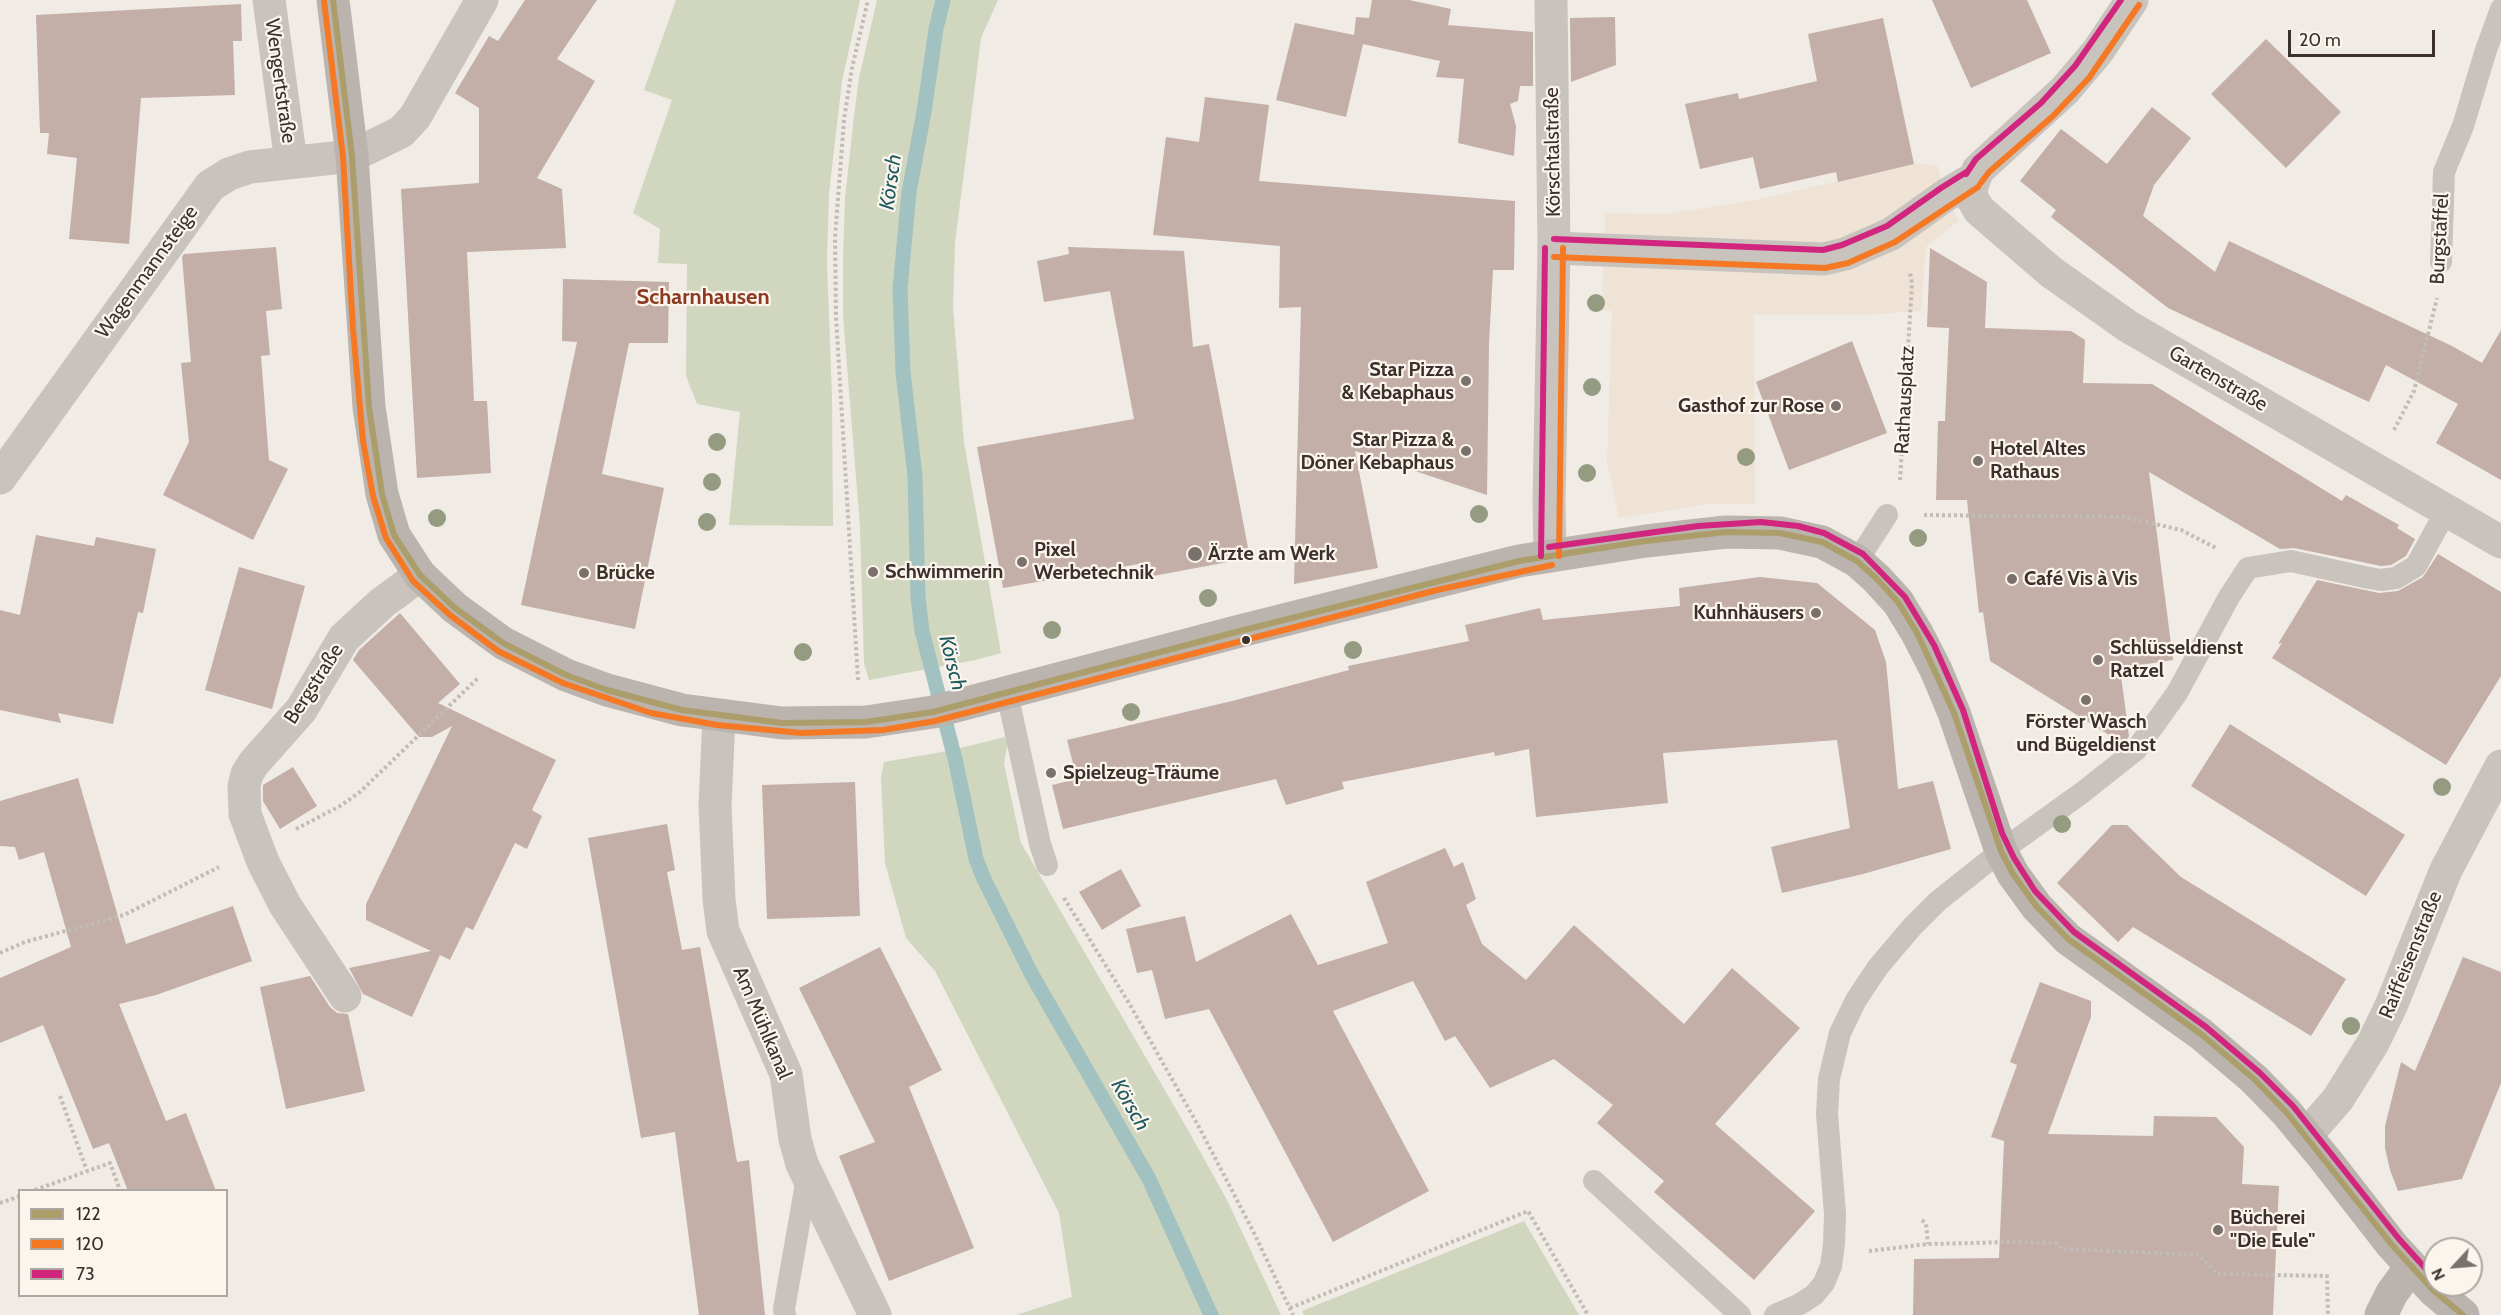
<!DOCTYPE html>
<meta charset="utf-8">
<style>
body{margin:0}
#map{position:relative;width:2501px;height:1315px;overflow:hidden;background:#f0ebe5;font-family:Cabin,sans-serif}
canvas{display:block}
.legend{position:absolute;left:18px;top:1189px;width:210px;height:108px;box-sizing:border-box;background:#fbf5ee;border:2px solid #aea6a0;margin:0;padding:8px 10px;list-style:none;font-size:18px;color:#3b302b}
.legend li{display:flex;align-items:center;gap:12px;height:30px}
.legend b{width:30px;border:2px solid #aea6a0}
.north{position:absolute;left:2423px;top:1237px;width:60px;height:60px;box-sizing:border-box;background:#fbf5ee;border:2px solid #aea6a0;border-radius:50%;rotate:244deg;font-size:16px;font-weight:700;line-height:24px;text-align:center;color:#3b302b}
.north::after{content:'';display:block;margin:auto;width:21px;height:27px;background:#7a716c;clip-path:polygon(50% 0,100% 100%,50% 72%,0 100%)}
.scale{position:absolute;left:2288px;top:30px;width:147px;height:27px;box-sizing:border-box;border:3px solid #3b302b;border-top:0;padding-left:8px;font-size:18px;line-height:21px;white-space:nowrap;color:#3b302b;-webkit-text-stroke:4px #fbf5ee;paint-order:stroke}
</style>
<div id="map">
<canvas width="2501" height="1315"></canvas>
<ul class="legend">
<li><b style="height:8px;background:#ac9e6b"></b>122</li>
<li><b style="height:8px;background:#f57924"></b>120</li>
<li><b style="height:8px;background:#d1257e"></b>73</li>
</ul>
<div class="north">N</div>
<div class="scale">20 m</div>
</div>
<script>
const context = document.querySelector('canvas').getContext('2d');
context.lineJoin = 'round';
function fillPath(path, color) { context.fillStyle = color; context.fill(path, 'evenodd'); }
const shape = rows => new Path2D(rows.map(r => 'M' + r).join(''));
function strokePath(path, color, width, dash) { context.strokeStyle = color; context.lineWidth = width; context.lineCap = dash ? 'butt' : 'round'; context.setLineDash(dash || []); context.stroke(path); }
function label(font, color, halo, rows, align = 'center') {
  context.font = font + ' Cabin,sans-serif'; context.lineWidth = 4.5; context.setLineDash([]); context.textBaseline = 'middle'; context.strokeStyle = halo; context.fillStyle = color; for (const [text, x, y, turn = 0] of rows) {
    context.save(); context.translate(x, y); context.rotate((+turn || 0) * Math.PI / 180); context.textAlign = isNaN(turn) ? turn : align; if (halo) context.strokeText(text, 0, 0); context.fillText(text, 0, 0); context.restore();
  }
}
fillPath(shape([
 [676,0,860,0,842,81,829,193,827,262,832,398,833,526,729,525,740,412,697,404,686,376,687,264,658,263,660,229,633,213,672,100,644,90],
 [877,0,998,0,981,38,955,243,953,307,964,443,1001,653,975,660,869,680,864,663,860,527,843,316,843,257,845,198,854,116,859,78],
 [1009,736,1004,764,1021,843,1188,1130,1227,1200,1281,1315,1016,1315,1072,1297,1059,1213,935,971,906,938,885,863,881,777,884,762,948,751],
 [1524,1221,1579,1315,1304,1315,1302,1311]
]), '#d1d6bf');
fillPath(shape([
 [1914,164,1937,165,1949,204,1959,220,1926,247,1921,311,1864,315,1754,315,1755,504,1710,504,1619,518,1607,463,1612,311,1602,310,1605,213,1667,214,1755,200]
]), '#eee3d5');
strokePath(shape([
 [943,0,936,29,924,112,909,192,900,289,903,372,915,476,918,597,922,631,956,763,976,859,984,879,1032,975,1149,1179,1211,1315]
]), '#a1c2c1', 15);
fillPath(shape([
 [525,0,597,0,557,59,595,81,537,178,562,189,566,248,467,252,474,401,487,401,491,473,417,478,401,189,479,183,479,108,455,93,489,36,498,41],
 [1372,0,1409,0,1451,9,1448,25,1533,32,1533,86,1520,86,1518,101,1510,104,1516,126,1514,156,1458,143,1464,79,1436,77,1440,61,1363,44,1346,117,1276,100,1295,23,1354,35,1356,17,1369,18],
 [1932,0,2027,0,2051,53,1971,88],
 [241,4,242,41,233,41,235,95,141,98,129,244,69,239,77,158,47,154,49,133,40,133,36,15],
 [1615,17,1616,65,1571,82,1570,18],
 [1883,18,1914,164,1838,182,1836,172,1760,189,1753,157,1700,169,1685,104,1738,93,1739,99,1817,81,1808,34],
 [2266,39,2341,112,2286,168,2211,94],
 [1205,97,1269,105,1259,181,1515,201,1514,270,1493,270,1489,344,1487,495,1355,451,1378,568,1294,584,1301,307,1279,308,1280,246,1153,235,1166,137,1199,142],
 [2152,107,2191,138,2154,185,2143,216,2215,272,2229,241,2452,346,2482,363,2501,330,2501,480,2436,443,2458,404,2386,365,2369,402,2168,308,2051,217,2056,210,2020,181,2061,129,2107,164],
 [276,247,282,309,266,311,270,355,261,356,269,460,288,469,253,540,163,495,189,442,181,363,191,362,182,257,184,254],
 [1068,247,1184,251,1193,347,1209,344,1250,558,1153,576,1150,562,1003,588,977,447,1134,419,1110,291,1044,302,1037,261,1069,254],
 [1930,248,1987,282,1985,328,2071,331,2085,340,2083,383,2152,384,2342,501,2346,495,2399,525,2397,528,2415,539,2406,556,2391,565,2381,566,2294,548,2280,549,2149,472,2173,660,2120,668,2129,736,2126,741,2122,743,1990,661,1983,612,1979,613,1967,500,1936,500,1938,421,1945,421,1949,328,1927,327],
 [563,279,669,282,668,343,629,343,602,474,664,488,635,629,521,605,577,342,562,341],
 [1852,341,1887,433,1789,470,1756,382],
 [36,535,94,546,96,537,156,549,143,613,138,612,113,724,58,713,61,723,0,710,0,610,20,615],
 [2438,554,2501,592,2501,676,2446,765,2272,658,2282,643,2278,644,2317,580,2379,593,2398,591,2423,577],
 [239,567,305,586,272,709,205,690],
 [1760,577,1817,583,1875,630,1886,662,1898,789,1933,781,1951,849,1863,874,1782,893,1771,847,1850,828,1837,740,1663,753,1668,803,1536,817,1529,749,1495,756,1494,752,1342,782,1344,789,1286,805,1276,779,1063,829,1052,785,1077,779,1067,740,1232,701,1349,670,1348,666,1469,641,1465,625,1540,608,1543,620,1680,606,1679,588],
 [400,613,460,684,438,703,556,760,532,810,542,816,527,849,515,843,473,930,466,927,450,960,440,955,412,1017,363,994,349,968,431,951,366,920,366,904,452,726,432,737,419,737,353,660,359,650],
 [2230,724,2405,835,2366,896,2191,786],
 [293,767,317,806,280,829,263,801,263,785],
 [78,778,126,944,233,906,252,961,156,995,119,1004,166,1121,186,1113,216,1191,128,1191,109,1143,93,1149,43,1025,0,1043,0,978,71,947,44,852,19,860,15,847,0,846,0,801],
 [855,782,860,916,767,919,762,785],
 [667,824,675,870,667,872,682,950,700,947,737,1162,749,1160,765,1315,699,1315,675,1132,641,1138,588,838],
 [2112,825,2127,825,2181,877,2346,979,2311,1036,2133,927,2118,942,2057,883],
 [1445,848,1454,867,1463,862,1476,899,1466,905,1482,944,1526,980,1574,925,1684,1024,1732,968,1800,1028,1715,1124,1815,1211,1754,1280,1654,1192,1664,1181,1597,1123,1613,1105,1554,1059,1490,1088,1455,1036,1445,1041,1413,981,1333,1011,1429,1191,1333,1242,1209,1009,1165,1019,1152,970,1137,973,1126,929,1185,916,1196,962,1291,914,1318,965,1388,943,1366,882],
 [1121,869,1141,906,1102,930,1079,892],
 [880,947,942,1070,909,1087,974,1248,889,1281,839,1156,875,1142,799,988],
 [2463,957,2501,972,2501,1083,2462,1179,2398,1191,2390,1170,2385,1148,2385,1126,2401,1062,2415,1071],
 [310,976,330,1007,337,1013,348,1014,365,1091,286,1109,260,987],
 [2040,982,2091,1001,2091,1017,2048,1134,2153,1136,2154,1116,2216,1117,2244,1147,2242,1184,2279,1186,2273,1315,1913,1315,1914,1259,1999,1258,2004,1141,1991,1137,2017,1065,2010,1062]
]), '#c3afa7');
strokePath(shape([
 [2394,430,2414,391,2437,298],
 [1900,480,1912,283,1910,273],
 [1924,515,2125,517,2181,530,2216,548],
 [858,680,836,317,835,238,844,120,852,68,868,0],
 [296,829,340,806,360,792,478,678],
 [1064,898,1129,1003,1199,1127,1254,1233,1293,1315],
 [0,953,25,942,124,915,219,867],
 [60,1096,87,1171],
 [35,1190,110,1163,120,1190],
 [0,1203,20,1196],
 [1922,1220,1926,1224,1928,1244],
 [1869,1251,1928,1244,2013,1242,2056,1243,2062,1249,2199,1255,2217,1274,2327,1276,2328,1315],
 [1290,1308,1528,1211,1588,1315]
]), '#c2bbb6', 4, [3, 3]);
strokePath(shape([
 [2441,262,2444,172,2463,126,2486,50,2501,9],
 [1857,561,1887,515],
 [1007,693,1040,844,1047,865],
 [1594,1181,1740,1315],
 [785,1315,784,1309,807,1178],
 [1775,1315,1800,1304,1814,1295,1824,1283,1831,1266,1834,1244,1835,1214,1827,1114,1829,1079,1840,1033,1856,1000,1878,967,1912,927,1938,901,2001,851,2083,792,2136,750,2177,693,2229,597,2248,568,2291,561,2369,578,2381,580,2396,578,2416,566,2446,511]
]), '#c9c3be', 22);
strokePath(shape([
 [1554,248,1824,259,1845,254,1891,234,1946,195,1973,179]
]), '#c9c3be', 33);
strokePath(shape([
 [269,0,291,162],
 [2132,0,2098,51,2065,90,1978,170,1971,188,1972,198,1979,210,2051,272,2129,327,2501,542],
 [0,478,210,186,229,174,250,167,352,156,401,132,415,117,482,0],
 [1550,556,1549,499,1554,248,1551,0],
 [719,716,715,806,719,899,723,931,786,1074,795,1139,802,1164,875,1315],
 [345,996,285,905,263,862,245,814,244,786,247,774,254,763,301,710,344,638,382,603,420,575],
 [2306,1136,2338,1099,2373,1043,2391,1006,2446,870,2501,766]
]), '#c9c3be', 33);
strokePath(shape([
 [333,0,352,156,369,407,382,494,394,535,420,575,455,608,503,643,566,675,607,690,682,710,782,723,866,722,933,712,1240,631,1519,561,1646,541,1726,532,1780,533,1822,542,1857,561,1877,579,1898,602,1917,633,1936,670,1954,713,2001,851,2013,874,2037,907,2068,939,2201,1034,2254,1079,2286,1112,2325,1159,2392,1245,2433,1290,2463,1315],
 [2381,1315,2392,1293,2411,1267]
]), '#bab3ae', 33);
strokePath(shape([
 [333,0,352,156,369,407,382,494,394,535,420,575,455,608,503,643,566,675,607,690,682,710,782,723,866,722,933,712,1240,631,1519,561,1646,541,1726,532,1780,533,1822,542,1857,561,1877,579,1898,602,1917,633,1954,713,2001,851,2013,874,2037,907,2068,939,2201,1034,2254,1079,2286,1112,2392,1245,2433,1290,2463,1315]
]), '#ac9e6b', 6);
strokePath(shape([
 [324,1,343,157,353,329,363,441,373,496,386,538,413,581,450,615,498,651,563,683,651,713,717,725,801,733,883,730,935,721,1437,590,1552,565],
 [1980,184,1989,172,2053,116,2089,78,2139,5],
 [1554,257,1825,268,1848,263,1895,242,1978,187],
 [1559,556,1563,248]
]), '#f57924', 6);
strokePath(shape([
 [1966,174,1976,159,2041,103,2075,66,2121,0],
 [1554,239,1823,250,1842,245,1887,226,1941,188,1968,171],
 [1549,547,1698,526,1761,522,1798,526,1824,533,1863,554,1905,597,1934,645,1963,710,2002,833,2014,858,2035,891,2074,932,2206,1027,2260,1073,2293,1106,2399,1239,2435,1279],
 [1541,556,1545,248]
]), '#d1257e', 6);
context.fillStyle = '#959b80';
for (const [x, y] of [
 [1596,303],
 [1592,387],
 [717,442],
 [1746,457],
 [1587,473],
 [712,482],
 [1479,514],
 [437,518],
 [707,522],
 [1918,538],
 [1208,598],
 [1052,630],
 [1353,650],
 [803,652],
 [1131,712],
 [2442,787],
 [2062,824],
 [2351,1026]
]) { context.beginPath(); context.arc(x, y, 9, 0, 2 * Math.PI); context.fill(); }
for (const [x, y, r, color] of [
 [1466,381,6,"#7a716c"],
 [1836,406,6,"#7a716c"],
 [1466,451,6,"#7a716c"],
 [1978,461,6,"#7a716c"],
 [1195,554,8,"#7a716c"],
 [1022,562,6,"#7a716c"],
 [873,572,6,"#7a716c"],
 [584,573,6,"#7a716c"],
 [2012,579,6,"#7a716c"],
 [1816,613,6,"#7a716c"],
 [1246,640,5,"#3b302b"],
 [2098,660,6,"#7a716c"],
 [2086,700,6,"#7a716c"],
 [1051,773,6,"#7a716c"],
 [2218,1230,6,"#7a716c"]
]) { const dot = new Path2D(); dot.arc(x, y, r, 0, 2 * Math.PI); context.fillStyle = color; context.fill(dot); strokePath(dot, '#fbf5ee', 2); }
label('20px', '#3b302b', '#fbf5ee', [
 ["Wengertstraße",280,81,82],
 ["Körschtalstraße",1553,152,-91],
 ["Burgstaffel",2440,239,-87],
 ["Wagenmannsteige",147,272,-54],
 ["Gartenstraße",2218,379,30],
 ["Rathausplatz",1905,400,-87],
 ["Bergstraße",314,684,-57],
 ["Raiffeisenstraße",2411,955,-68],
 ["Am Mühlkanal",762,1023,67]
]);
label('bold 20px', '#3b302b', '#fbf5ee', [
 ["Star Pizza",1454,370,"right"],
 ["& Kebaphaus",1454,393,"right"],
 ["Gasthof zur Rose",1824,406,"right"],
 ["Star Pizza &",1454,440,"right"],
 ["Döner Kebaphaus",1454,463,"right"],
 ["Hotel Altes",1990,449],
 ["Rathaus",1990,472],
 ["Pixel",1034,550],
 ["Werbetechnik",1034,573],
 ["Ärzte am Werk",1208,554],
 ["Schwimmerin",885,572],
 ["Brücke",596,573],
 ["Café Vis à Vis",2024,579],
 ["Kuhnhäusers",1804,613,"right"],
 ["Schlüsseldienst",2110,648],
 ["Ratzel",2110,671],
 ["Förster Wasch",2086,722,"center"],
 ["und Bügeldienst",2086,745,"center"],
 ["Spielzeug-Träume",1063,773],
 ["Bücherei",2230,1218],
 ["\"Die Eule\"",2230,1241]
], 'left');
label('italic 21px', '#1f5a5e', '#fbf5ee', [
 ["Körsch",891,182,-82],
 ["Körsch",952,663,76],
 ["Körsch",1130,1105,60]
]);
label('bold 22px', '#8c3b22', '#fbf5ee', [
 ["Scharnhausen",703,298]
]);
</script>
